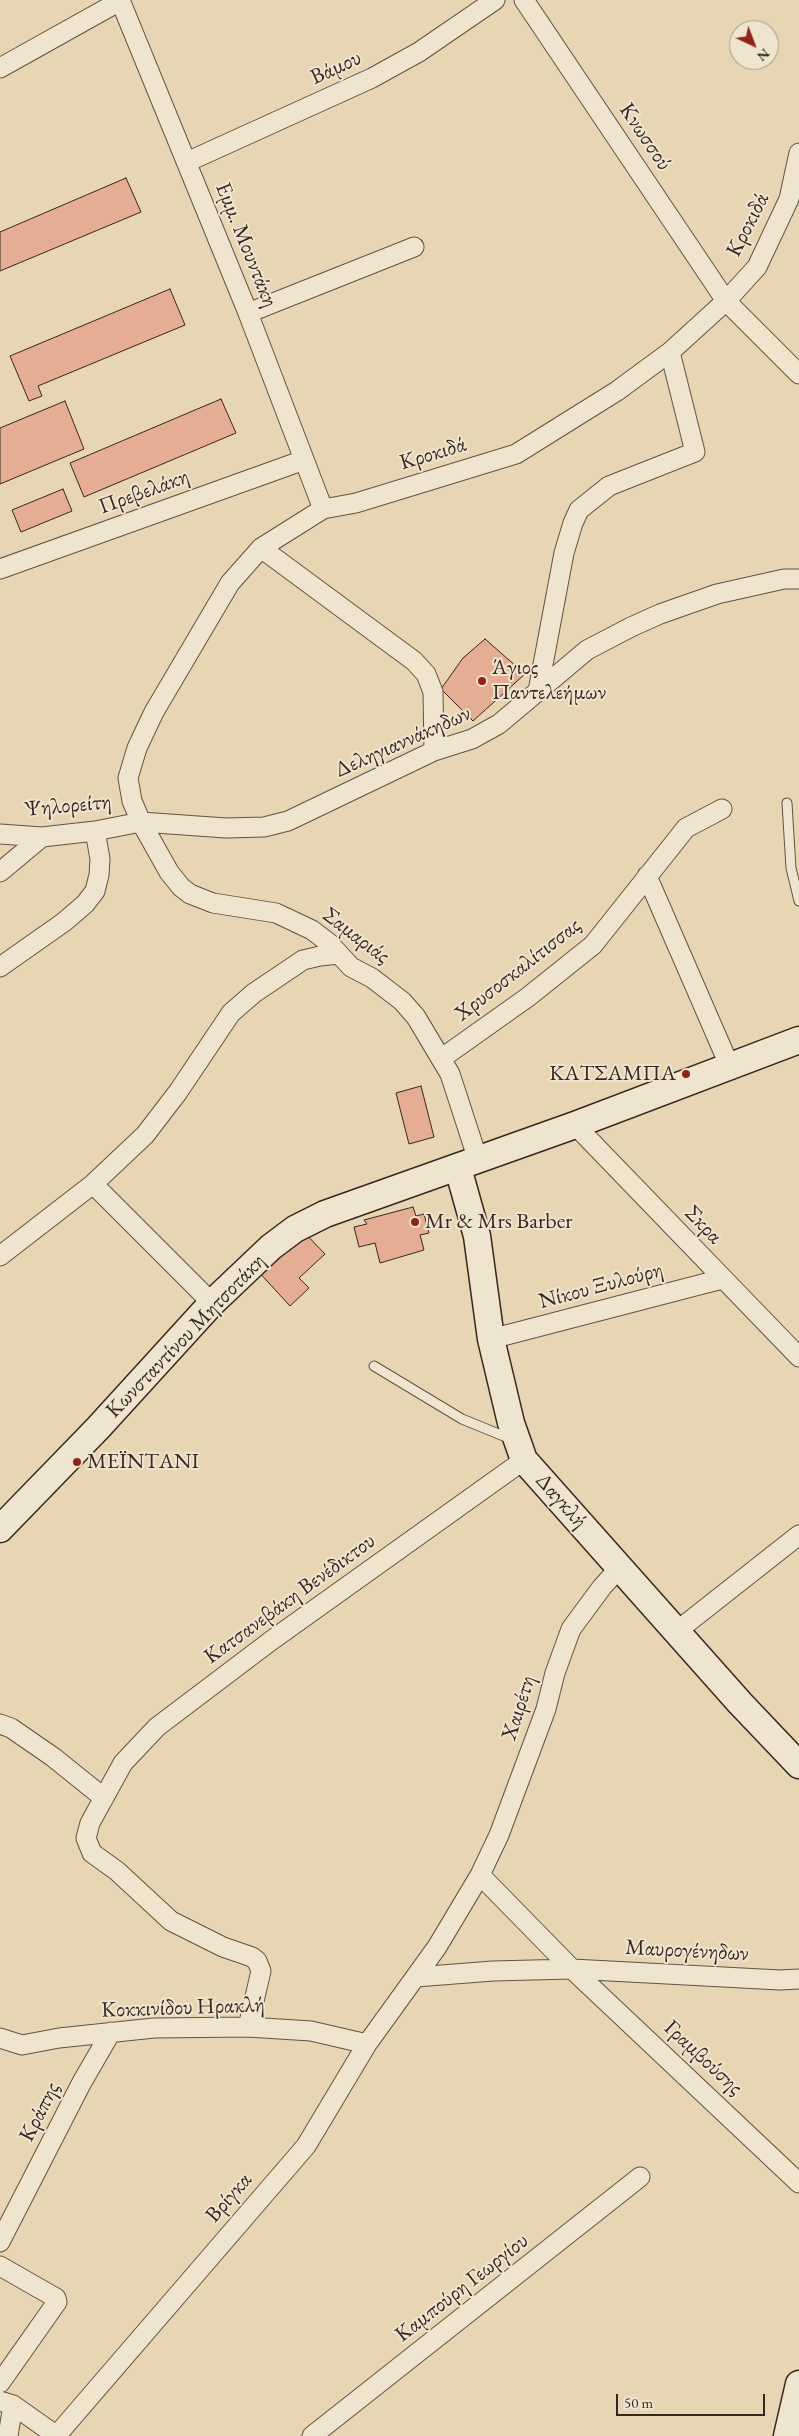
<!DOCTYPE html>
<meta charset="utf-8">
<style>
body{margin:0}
#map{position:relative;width:799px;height:2436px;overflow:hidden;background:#e7d5b4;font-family:"EB Garamond",serif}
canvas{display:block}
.north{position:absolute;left:729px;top:20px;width:50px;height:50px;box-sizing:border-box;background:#efe4ce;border:1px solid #a59889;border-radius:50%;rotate:137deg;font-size:14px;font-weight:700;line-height:20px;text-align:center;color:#372721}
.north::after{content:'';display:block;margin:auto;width:18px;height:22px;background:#8f2418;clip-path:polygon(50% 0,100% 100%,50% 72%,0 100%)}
.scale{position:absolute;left:616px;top:2394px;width:149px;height:22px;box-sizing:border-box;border:2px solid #372721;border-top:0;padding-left:6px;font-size:15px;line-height:18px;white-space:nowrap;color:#372721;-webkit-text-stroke:4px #efe4ce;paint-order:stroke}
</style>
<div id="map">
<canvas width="799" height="2436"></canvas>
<div class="north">N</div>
<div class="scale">50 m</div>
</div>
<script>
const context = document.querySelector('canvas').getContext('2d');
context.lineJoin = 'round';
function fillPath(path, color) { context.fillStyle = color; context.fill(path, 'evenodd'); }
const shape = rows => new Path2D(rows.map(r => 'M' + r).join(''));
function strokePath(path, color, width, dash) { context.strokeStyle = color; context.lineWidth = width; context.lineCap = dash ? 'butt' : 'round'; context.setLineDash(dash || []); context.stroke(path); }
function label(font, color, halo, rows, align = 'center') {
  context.font = font + ' "EB Garamond",serif'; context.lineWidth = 4; context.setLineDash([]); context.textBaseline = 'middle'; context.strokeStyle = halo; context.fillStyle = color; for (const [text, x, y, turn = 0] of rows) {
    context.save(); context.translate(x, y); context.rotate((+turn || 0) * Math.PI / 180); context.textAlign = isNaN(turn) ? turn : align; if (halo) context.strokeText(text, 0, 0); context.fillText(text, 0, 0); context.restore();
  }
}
const building = shape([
 [126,178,141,212,0,271,0,232,126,178],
 [170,289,185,325,38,386,42,396,29,401,10,356,170,289],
 [221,399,236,433,84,497,70,463,221,399],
 [65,401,84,449,0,484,0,428,65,401],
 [63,489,72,511,21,532,12,510,63,489],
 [485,639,525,674,473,721,441,689,463,658,485,639],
 [421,1086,434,1137,409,1144,396,1093,421,1086],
 [413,1207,416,1216,424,1214,429,1233,420,1235,424,1250,380,1263,375,1243,359,1247,354,1227,367,1224,364,1220,413,1207],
 [300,1228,325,1254,299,1278,309,1288,290,1306,256,1269,300,1228]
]);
fillPath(building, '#e5ad94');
strokePath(building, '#372721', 1);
const lane = shape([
 [787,803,791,868,799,901],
 [374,1366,462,1419,511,1439]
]);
const street = shape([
 [120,0,248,313,323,509],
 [524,0,726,301,799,374],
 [0,68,120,1],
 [187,162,372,78,419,52,495,0],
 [248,313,414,247],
 [261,548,414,661,426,674,433,692,434,751],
 [0,569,304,460],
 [538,691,564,553,573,523,579,510,609,486,695,452,670,352],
 [0,834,42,837,95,831,141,822,226,828,264,827,288,821,434,751,472,739,499,724,587,650,631,627,660,614,717,594,784,579,799,579],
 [0,872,42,837],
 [647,876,730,1067],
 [0,967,64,922,85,904,95,891,99,875,100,859,95,831],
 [442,1058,528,997,593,945,686,828,722,809],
 [575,1125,799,1357],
 [478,1160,450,1074,416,1017,402,1001,372,978,351,967,329,943,312,930,276,913,213,903,190,894,181,887,169,872,141,822,132,801,128,778,137,748,154,712,230,583,261,548,323,509,356,503,516,454,617,391,670,352,726,301,757,267,789,199,799,153],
 [93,1184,212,1303],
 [0,1256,93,1184,145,1135,178,1092,231,1013,254,993,303,960,320,956,339,954],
 [491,1339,722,1279],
 [677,1631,799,1535],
 [0,1724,11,1728,53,1757,104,1798],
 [480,1875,572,1969,799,2183],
 [416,1977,493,1971,572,1969,780,1980,799,1979],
 [248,2027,261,1971,257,1961,252,1957,223,1947,171,1921,117,1871,92,1853,86,1838,90,1823,123,1763,157,1727,272,1640,524,1460],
 [0,2038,22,2045,59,2038,154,2028,248,2027,311,2031,367,2044],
 [0,2242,82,2082,111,2032],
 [0,2266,56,2298,57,2302,0,2383],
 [0,2401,13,2405,57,2436],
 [57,2435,306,2146,367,2044,437,1947,480,1875,499,1835,546,1709,555,1673,571,1629,602,1587,621,1566],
 [8,2436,13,2405],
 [312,2436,640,2177]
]);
const secondary = shape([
 [458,1168,477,1236,491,1339,511,1423,524,1460,740,1703,799,1765],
 [0,1529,98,1428,212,1303,271,1247,295,1229,325,1214,575,1125,799,1040],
 [787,2436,799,2384]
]);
strokePath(lane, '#635246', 11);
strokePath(street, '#635246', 21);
strokePath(secondary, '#372721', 29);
strokePath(lane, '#efe4ce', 9);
strokePath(street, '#efe4ce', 19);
strokePath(secondary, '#efe4ce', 26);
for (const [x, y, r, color] of [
 [482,681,5,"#8f2418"],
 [686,1074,5,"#8f2418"],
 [415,1222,5,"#8f2418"],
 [77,1462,5,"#8f2418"]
]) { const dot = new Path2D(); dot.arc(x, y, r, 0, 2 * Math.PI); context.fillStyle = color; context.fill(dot); strokePath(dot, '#efe4ce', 2); }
label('22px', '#372721', '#efe4ce', [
 ["Βάμου",336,68,-25],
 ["Κνωσσού",645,137,56],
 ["Κροκιδά",748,225,-63],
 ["Εμμ. Μουντάκη",246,245,68],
 ["Κροκιδά",433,454,-17],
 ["Πρεβελάκη",144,492,-20],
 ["Δεληγιαννάκηδων",403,742,-24],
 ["Ψηλορείτη",68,806,-5],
 ["Σαμαριάς",356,936,37],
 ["Χρυσοσκαλίτισσας",518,970,-38],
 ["Σκρα",703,1225,46],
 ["Νίκου Ξυλούρη",601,1286,-15],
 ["Κωνσταντίνου Μητσοτάκη",186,1336,-46],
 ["Δαγκλή",561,1501,48],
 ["Κατσανεβάκη Βενέδικτου",290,1599,-36],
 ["Χαιρέτη",519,1708,-72],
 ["Μαυρογένηδων",687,1951,3],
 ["Κοκκινίδου Ηρακλή",183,2008,-2],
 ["Γραμβούσης",703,2058,43],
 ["Κράπης",40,2112,-63],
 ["Βρίγκα",229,2198,-49],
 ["Καμπούρη Γεωργίου",462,2288,-38]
]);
label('22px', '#372721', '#efe4ce', [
 ["Άγιος",492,668],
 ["Παντελεήμων",492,693],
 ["ΚΑΤΣΑΜΠΑ",676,1074,"right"],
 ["Mr & Mrs Barber",425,1222],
 ["ΜΕΪΝΤΑΝΙ",87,1462]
], 'left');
</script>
